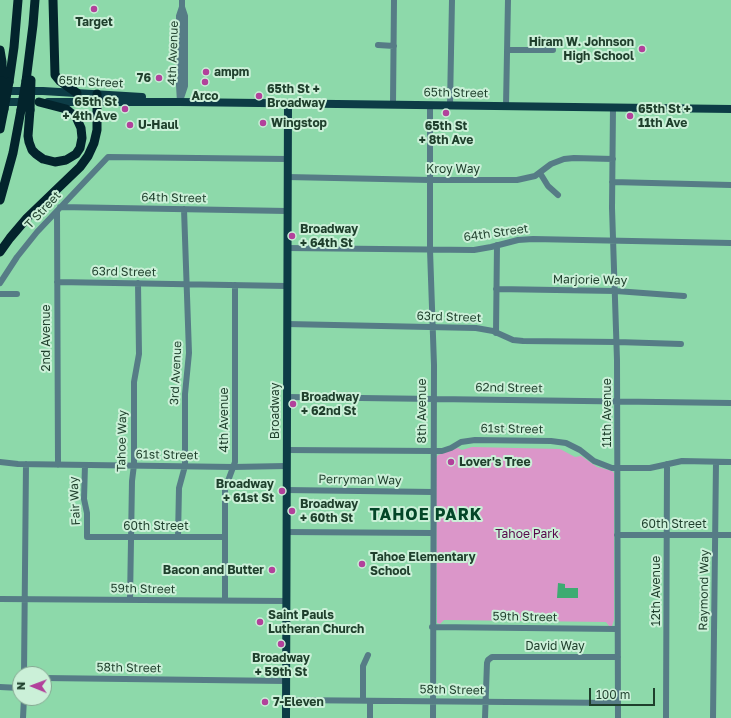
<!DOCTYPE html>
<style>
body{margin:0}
#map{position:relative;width:731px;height:718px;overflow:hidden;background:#8dd9aa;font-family:"Golos Text",sans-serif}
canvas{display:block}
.north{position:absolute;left:12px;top:666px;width:40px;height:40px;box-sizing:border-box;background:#cbf0d8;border:1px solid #86a993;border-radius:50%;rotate:271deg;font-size:11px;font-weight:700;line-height:16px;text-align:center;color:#1f3f2c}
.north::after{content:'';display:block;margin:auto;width:14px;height:18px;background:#b2419b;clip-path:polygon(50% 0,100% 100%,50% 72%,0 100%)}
.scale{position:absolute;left:589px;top:688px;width:66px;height:18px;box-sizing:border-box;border:2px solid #1f3f2c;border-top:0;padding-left:5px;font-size:12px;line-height:14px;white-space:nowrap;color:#1f3f2c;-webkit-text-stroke:3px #cbf0d8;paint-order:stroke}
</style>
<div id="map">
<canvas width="731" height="718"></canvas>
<div class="north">N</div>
<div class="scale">100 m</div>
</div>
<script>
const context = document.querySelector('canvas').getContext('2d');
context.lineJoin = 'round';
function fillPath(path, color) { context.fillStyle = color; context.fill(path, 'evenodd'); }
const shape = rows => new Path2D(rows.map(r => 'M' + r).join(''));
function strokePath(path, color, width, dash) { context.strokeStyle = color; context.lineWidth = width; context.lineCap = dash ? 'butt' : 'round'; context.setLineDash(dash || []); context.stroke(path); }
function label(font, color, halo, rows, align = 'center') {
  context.font = font + ' "Golos Text",sans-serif'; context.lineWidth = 4; context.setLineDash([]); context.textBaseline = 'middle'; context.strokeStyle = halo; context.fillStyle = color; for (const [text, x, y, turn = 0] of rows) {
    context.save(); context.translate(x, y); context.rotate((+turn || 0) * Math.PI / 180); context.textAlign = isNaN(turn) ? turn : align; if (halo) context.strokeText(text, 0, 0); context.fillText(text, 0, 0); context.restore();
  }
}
fillPath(shape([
 [472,447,560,449,575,457,581,456,597,467,612,471,614,473,614,620,612,626,609,626,606,622,444,620,440,624,437,623,436,458,438,455,458,448,462,450]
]), '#db96c9');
fillPath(shape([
 [558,583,565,584,565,588,578,588,578,598,557,598]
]), '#3eab72');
strokePath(shape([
 [378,45,394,46],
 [507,50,553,50],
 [181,98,185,86,185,16,182,7],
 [180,102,179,85,179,16,182,7,182,0],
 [393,104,394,0],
 [430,105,430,250,434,365,433,718],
 [450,105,452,0],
 [506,106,508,0],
 [613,107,612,208,617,360,618,718],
 [540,173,548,186,558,195],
 [287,177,430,180,517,180,535,176,551,164,564,159,574,158,613,159],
 [612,182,731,185],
 [60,207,287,211],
 [57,211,58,465],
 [287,248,474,250,491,247,518,240,533,239,731,243],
 [57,282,287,286],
 [0,283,17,257,37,232,108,157,287,159],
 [496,289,616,291,684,296],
 [0,294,17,294],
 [287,324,476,328,493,331,513,340,523,341,617,342,681,344],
 [496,333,497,245],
 [287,397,731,403],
 [287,450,433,451,442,451,451,448,461,442,475,440,551,441,566,443,580,450,594,461,612,468,650,468,682,461,731,462],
 [0,462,18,464,233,467,286,466],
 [85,465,84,499,87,513,87,537,225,537],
 [286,490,433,492],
 [286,532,433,533],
 [617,535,731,535],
 [178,537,179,488,185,466,185,394,189,353,184,209],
 [0,599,286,601],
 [130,600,132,481,134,465,134,382,139,354,138,283],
 [225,600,225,489,235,462,235,285],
 [432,627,617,629],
 [24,674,26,464],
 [44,678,286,681],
 [0,687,20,688],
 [286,700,618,703],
 [363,700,363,666,368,655],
 [370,701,370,718],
 [23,718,24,698],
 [485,718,487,663,488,660,492,657,618,657],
 [666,718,667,464],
 [713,718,716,462]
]), '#567c86', 6);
strokePath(shape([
 [1,91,43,91,142,97],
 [0,102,28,102],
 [48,102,180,102,731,109],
 [286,718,288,103]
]), '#0d3c46', 8);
strokePath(shape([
 [53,0,55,75,60,81,77,93],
 [0,50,2,62,2,81],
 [26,81,33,25,35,0],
 [9,82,14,47,18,0],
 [30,110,28,136,29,142,32,150,36,154,43,159,55,162,66,160,76,154,80,148,82,138,81,128,76,117,66,109,39,102],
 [0,129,4,109],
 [0,200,13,153,21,110],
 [0,252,10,238,27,218,80,167,88,156,94,143,97,130,97,94]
]), '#03242c', 9);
strokePath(shape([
 [0,102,2,81],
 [4,109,9,82],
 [21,110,26,81],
 [30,110,31,80]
]), '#03242c', 9);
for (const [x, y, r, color] of [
 [94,9,4,"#b2419b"],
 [642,49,4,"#b2419b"],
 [206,72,4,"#b2419b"],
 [159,78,4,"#b2419b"],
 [205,82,4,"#b2419b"],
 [259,96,4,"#b2419b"],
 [125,109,4,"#b2419b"],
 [446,113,4,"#b2419b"],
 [630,116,4,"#b2419b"],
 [263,123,4,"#b2419b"],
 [130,125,4,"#b2419b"],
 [292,236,4,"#b2419b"],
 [293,404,4,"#b2419b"],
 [451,462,4,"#b2419b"],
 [282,491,4,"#b2419b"],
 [292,511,4,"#b2419b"],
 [362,564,4,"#b2419b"],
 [272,570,4,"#b2419b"],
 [260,622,4,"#b2419b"],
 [281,644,4,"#b2419b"],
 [265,702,4,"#b2419b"]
]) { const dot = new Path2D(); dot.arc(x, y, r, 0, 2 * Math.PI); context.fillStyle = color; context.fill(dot); strokePath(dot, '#cbf0d8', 1.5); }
label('bold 12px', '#1f3f2c', '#cbf0d8', [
 ["Target",94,22,"center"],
 ["Hiram W. Johnson",634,42,"right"],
 ["High School",634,56,"right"],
 ["ampm",214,72],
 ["76",151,78,"right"],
 ["65th St +",267,89],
 ["Broadway",267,103],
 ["Arco",205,96,"center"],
 ["65th St",117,102,"right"],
 ["+ 4th Ave",117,116,"right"],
 ["65th St +",638,109],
 ["11th Ave",638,123],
 ["Wingstop",271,123],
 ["U-Haul",138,125],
 ["65th St",446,126,"center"],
 ["+ 8th Ave",446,140,"center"],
 ["Broadway",300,229],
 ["+ 64th St",300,243],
 ["Broadway",301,397],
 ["+ 62nd St",301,411],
 ["Lover's Tree",459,462],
 ["Broadway",274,484,"right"],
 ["+ 61st St",274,498,"right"],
 ["Broadway",300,504],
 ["+ 60th St",300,518],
 ["Tahoe Elementary",370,557],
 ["School",370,571],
 ["Bacon and Butter",264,570,"right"],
 ["Saint Pauls",268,615],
 ["Lutheran Church",268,629],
 ["Broadway",281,658,"center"],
 ["+ 59th St",281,672,"center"],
 ["7-Eleven",273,702]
], 'left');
label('12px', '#1f3f2c', '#cbf0d8', [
 ["4th Avenue",173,53,-88],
 ["65th Street",91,82,3],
 ["65th Street",456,93,1],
 ["Kroy Way",453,169],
 ["64th Street",174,198,1],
 ["T Street",43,210,-47],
 ["64th Street",496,233,-8],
 ["63rd Street",124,272,1],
 ["Marjorie Way",590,280,1],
 ["63rd Street",449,317,2],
 ["2nd Avenue",46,338,-90],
 ["3rd Avenue",176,373,-87],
 ["62nd Street",509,388,1],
 ["Broadway",275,411,-90],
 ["8th Avenue",422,411,-90],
 ["11th Avenue",607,413,-90],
 ["4th Avenue",224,420,-90],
 ["61st Street",512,429,1],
 ["Tahoe Way",122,441,-89],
 ["61st Street",167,455,1],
 ["Perryman Way",360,480,1],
 ["Fair Way",75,501,-93],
 ["60th Street",674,524],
 ["60th Street",156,526],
 ["59th Street",143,589,1],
 ["Raymond Way",704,590,-89],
 ["12th Avenue",656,591,-90],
 ["59th Street",525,617,1],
 ["David Way",555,646],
 ["58th Street",129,668,1],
 ["58th Street",452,690,1]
]);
label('12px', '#57084a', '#cbf0d8', [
 ["Tahoe Park",527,534]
]);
context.letterSpacing = '1px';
label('bold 16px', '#044628', '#cbf0d8', [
 ["TAHOE PARK",426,515]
]);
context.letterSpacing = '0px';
</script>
